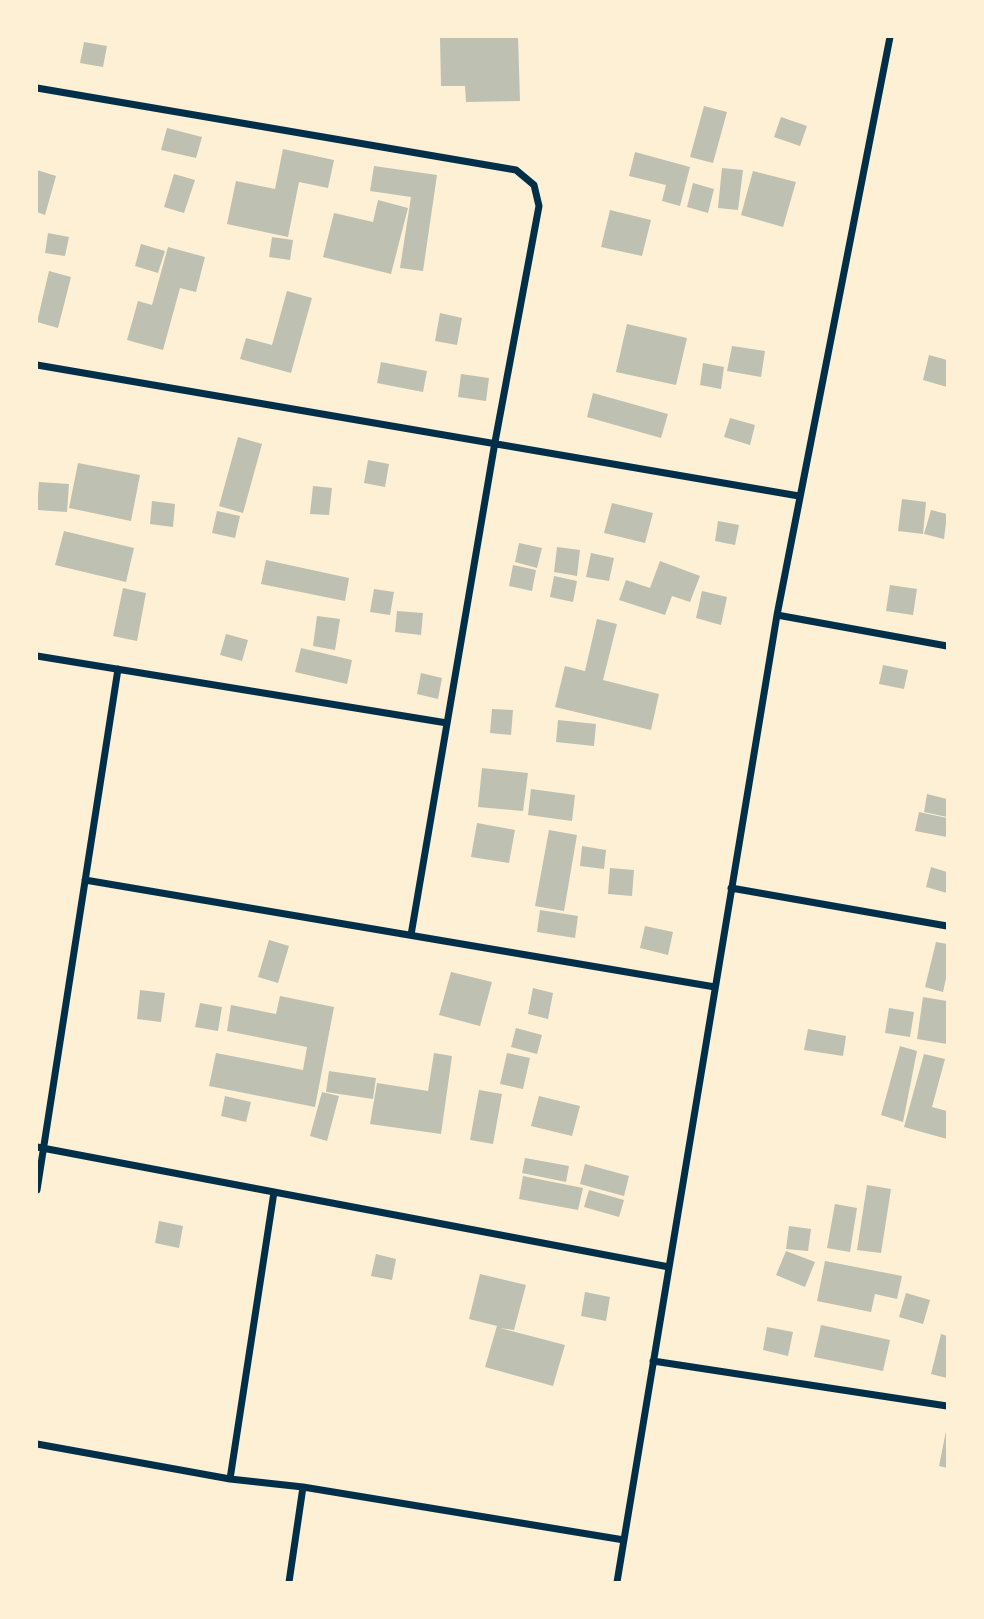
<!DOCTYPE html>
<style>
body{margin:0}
#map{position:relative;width:984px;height:1619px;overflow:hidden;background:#fdf0d5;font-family:Figtree,sans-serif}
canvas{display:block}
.frame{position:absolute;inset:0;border:38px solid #fdf0d5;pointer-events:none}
</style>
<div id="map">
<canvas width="984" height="1619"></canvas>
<div class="frame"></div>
</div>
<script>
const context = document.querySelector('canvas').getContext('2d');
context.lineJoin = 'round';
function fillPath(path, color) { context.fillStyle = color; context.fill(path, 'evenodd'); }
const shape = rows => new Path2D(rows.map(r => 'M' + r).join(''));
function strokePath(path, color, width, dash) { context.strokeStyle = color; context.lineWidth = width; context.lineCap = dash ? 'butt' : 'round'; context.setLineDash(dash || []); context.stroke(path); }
fillPath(shape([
 [440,37,518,37,520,101,466,102,465,86,441,86],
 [84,42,107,46,103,67,80,63],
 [704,106,727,112,713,163,690,157],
 [781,117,807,126,800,146,774,137],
 [167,128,202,137,196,158,161,150],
 [283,149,334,160,328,188,299,182,288,237,227,224,236,181,275,189],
 [635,152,690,167,680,206,662,201,666,185,629,176],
 [374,166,437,175,423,271,400,268,411,197,370,191],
 [722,168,743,170,738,210,718,208],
 [37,170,56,176,45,215,37,212],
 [753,171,796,182,783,227,741,215],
 [174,174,195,180,184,213,164,207],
 [693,183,714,189,708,213,687,207],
 [378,200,408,208,391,274,323,257,334,213,373,222],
 [610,210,651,220,642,256,601,247],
 [48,233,69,237,65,256,45,253],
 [272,237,293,240,290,260,269,257],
 [141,244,165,251,158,273,135,266],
 [168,247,205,257,196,292,180,288,163,350,127,340,138,301,152,305],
 [49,271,71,277,58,328,37,322],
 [287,291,312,298,291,373,240,359,246,338,272,345],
 [440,313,462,318,457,345,435,341],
 [627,324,687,338,676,385,616,372],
 [732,346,765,351,761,377,727,371],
 [929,355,947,360,947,387,923,380],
 [381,362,427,371,423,392,377,383],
 [703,363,724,367,721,389,700,385],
 [461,374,489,378,486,401,458,397],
 [593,393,668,414,661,438,587,417],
 [730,418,755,425,750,445,724,437],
 [238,437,262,444,243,513,219,506],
 [368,460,389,464,385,487,364,483],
 [78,463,140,475,131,521,69,508],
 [39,482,69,484,67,512,37,510],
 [313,486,332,488,329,515,310,514],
 [902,499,926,502,923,534,898,531],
 [152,501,175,504,173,527,150,524],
 [612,503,653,513,645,543,604,533],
 [931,510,947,514,944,539,924,534],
 [217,511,240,516,235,538,212,533],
 [718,521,739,525,735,545,715,541],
 [64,531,134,548,126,582,55,565],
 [519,543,542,548,537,568,515,562],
 [557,547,580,550,577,576,554,572],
 [591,553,614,558,609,581,586,577],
 [266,560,349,578,345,601,261,584],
 [660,561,700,576,690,602,672,596,665,615,619,600,626,580,650,588],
 [513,565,536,570,532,591,509,586],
 [554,576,577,581,573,602,550,597],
 [890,585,917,589,913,615,886,611],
 [123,588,146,593,137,641,113,636],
 [374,589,394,592,390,615,370,612],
 [702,591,727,597,721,625,696,618],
 [397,611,423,613,421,635,395,632],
 [317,616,340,619,335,650,313,646],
 [597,619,617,624,603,680,659,694,651,730,555,707,565,666,585,671],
 [226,634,248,640,242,661,220,655],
 [301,648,352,660,347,684,295,672],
 [883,665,908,670,904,689,879,684],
 [421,673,442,678,438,699,417,694],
 [492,709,513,710,511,735,490,733],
 [558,720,596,724,594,746,556,742],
 [482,768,528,773,523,811,478,807],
 [531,789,575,795,572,821,528,815],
 [927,794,947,799,947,817,924,812],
 [919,812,947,818,947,837,915,831],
 [477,823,515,830,509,863,471,857],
 [549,830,577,835,564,911,535,906],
 [582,846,606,850,604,869,580,866],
 [931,867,947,872,947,893,926,887],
 [610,868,634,870,632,896,608,894],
 [540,910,578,916,575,938,537,932],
 [645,926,673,932,668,955,640,948],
 [269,940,289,946,278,983,258,977],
 [936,942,947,944,947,974,943,992,925,987],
 [451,972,492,982,480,1026,439,1015],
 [533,988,553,993,548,1019,528,1014],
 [140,990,165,993,161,1022,137,1019],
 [280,996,334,1007,315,1107,209,1086,216,1053,303,1070,307,1047,227,1031,231,1005,276,1014],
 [923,997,947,1001,947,1044,917,1039],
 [200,1003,222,1007,218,1031,195,1027],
 [889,1008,914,1012,910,1037,885,1033],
 [516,1028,542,1035,537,1054,511,1047],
 [808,1029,846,1036,843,1056,804,1050],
 [900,1046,917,1051,903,1122,881,1115],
 [434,1053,452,1056,441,1134,370,1124,377,1083,428,1091],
 [507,1053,530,1058,523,1089,500,1084],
 [924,1054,945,1059,932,1107,947,1111,947,1139,904,1127],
 [329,1071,376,1078,373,1099,326,1092],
 [479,1090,502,1094,493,1144,470,1140],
 [322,1092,339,1096,327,1141,310,1136],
 [225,1096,251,1102,246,1122,221,1116],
 [539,1096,580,1106,572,1136,531,1126],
 [525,1158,569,1166,566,1182,522,1173],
 [585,1164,629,1176,624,1196,580,1184],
 [523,1176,583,1188,578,1210,519,1199],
 [867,1185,891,1189,881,1253,857,1250],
 [589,1190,624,1200,619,1217,584,1207],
 [835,1204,857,1208,850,1252,827,1248],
 [159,1221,183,1226,179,1248,155,1243],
 [789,1226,811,1229,808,1251,786,1249],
 [786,1251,815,1262,805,1287,776,1275],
 [376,1254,396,1259,392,1280,371,1276],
 [825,1261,902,1276,897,1299,875,1294,871,1312,817,1301],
 [480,1274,526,1285,514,1330,500,1328,565,1345,553,1386,485,1367,497,1326,469,1319],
 [585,1292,610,1297,606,1321,581,1316],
 [906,1293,930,1300,923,1324,899,1317],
 [821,1325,890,1340,883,1371,814,1357],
 [767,1327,793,1332,788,1356,763,1350],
 [941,1334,947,1336,947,1378,931,1374],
 [946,1431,947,1431,947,1468,939,1466]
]), '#bec0b2');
strokePath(shape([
 [37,88,516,170,534,185,539,206,495,442,411,935],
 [37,365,799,496],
 [777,615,947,646],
 [37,656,447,723],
 [85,880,715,987],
 [731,888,947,926],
 [37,1147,669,1267],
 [37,1190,118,669],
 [653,1361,947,1406],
 [37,1444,230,1479,303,1487,624,1540],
 [230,1479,274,1192],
 [289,1582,303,1487],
 [617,1582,777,615,890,37]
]), '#003049', 7);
</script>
